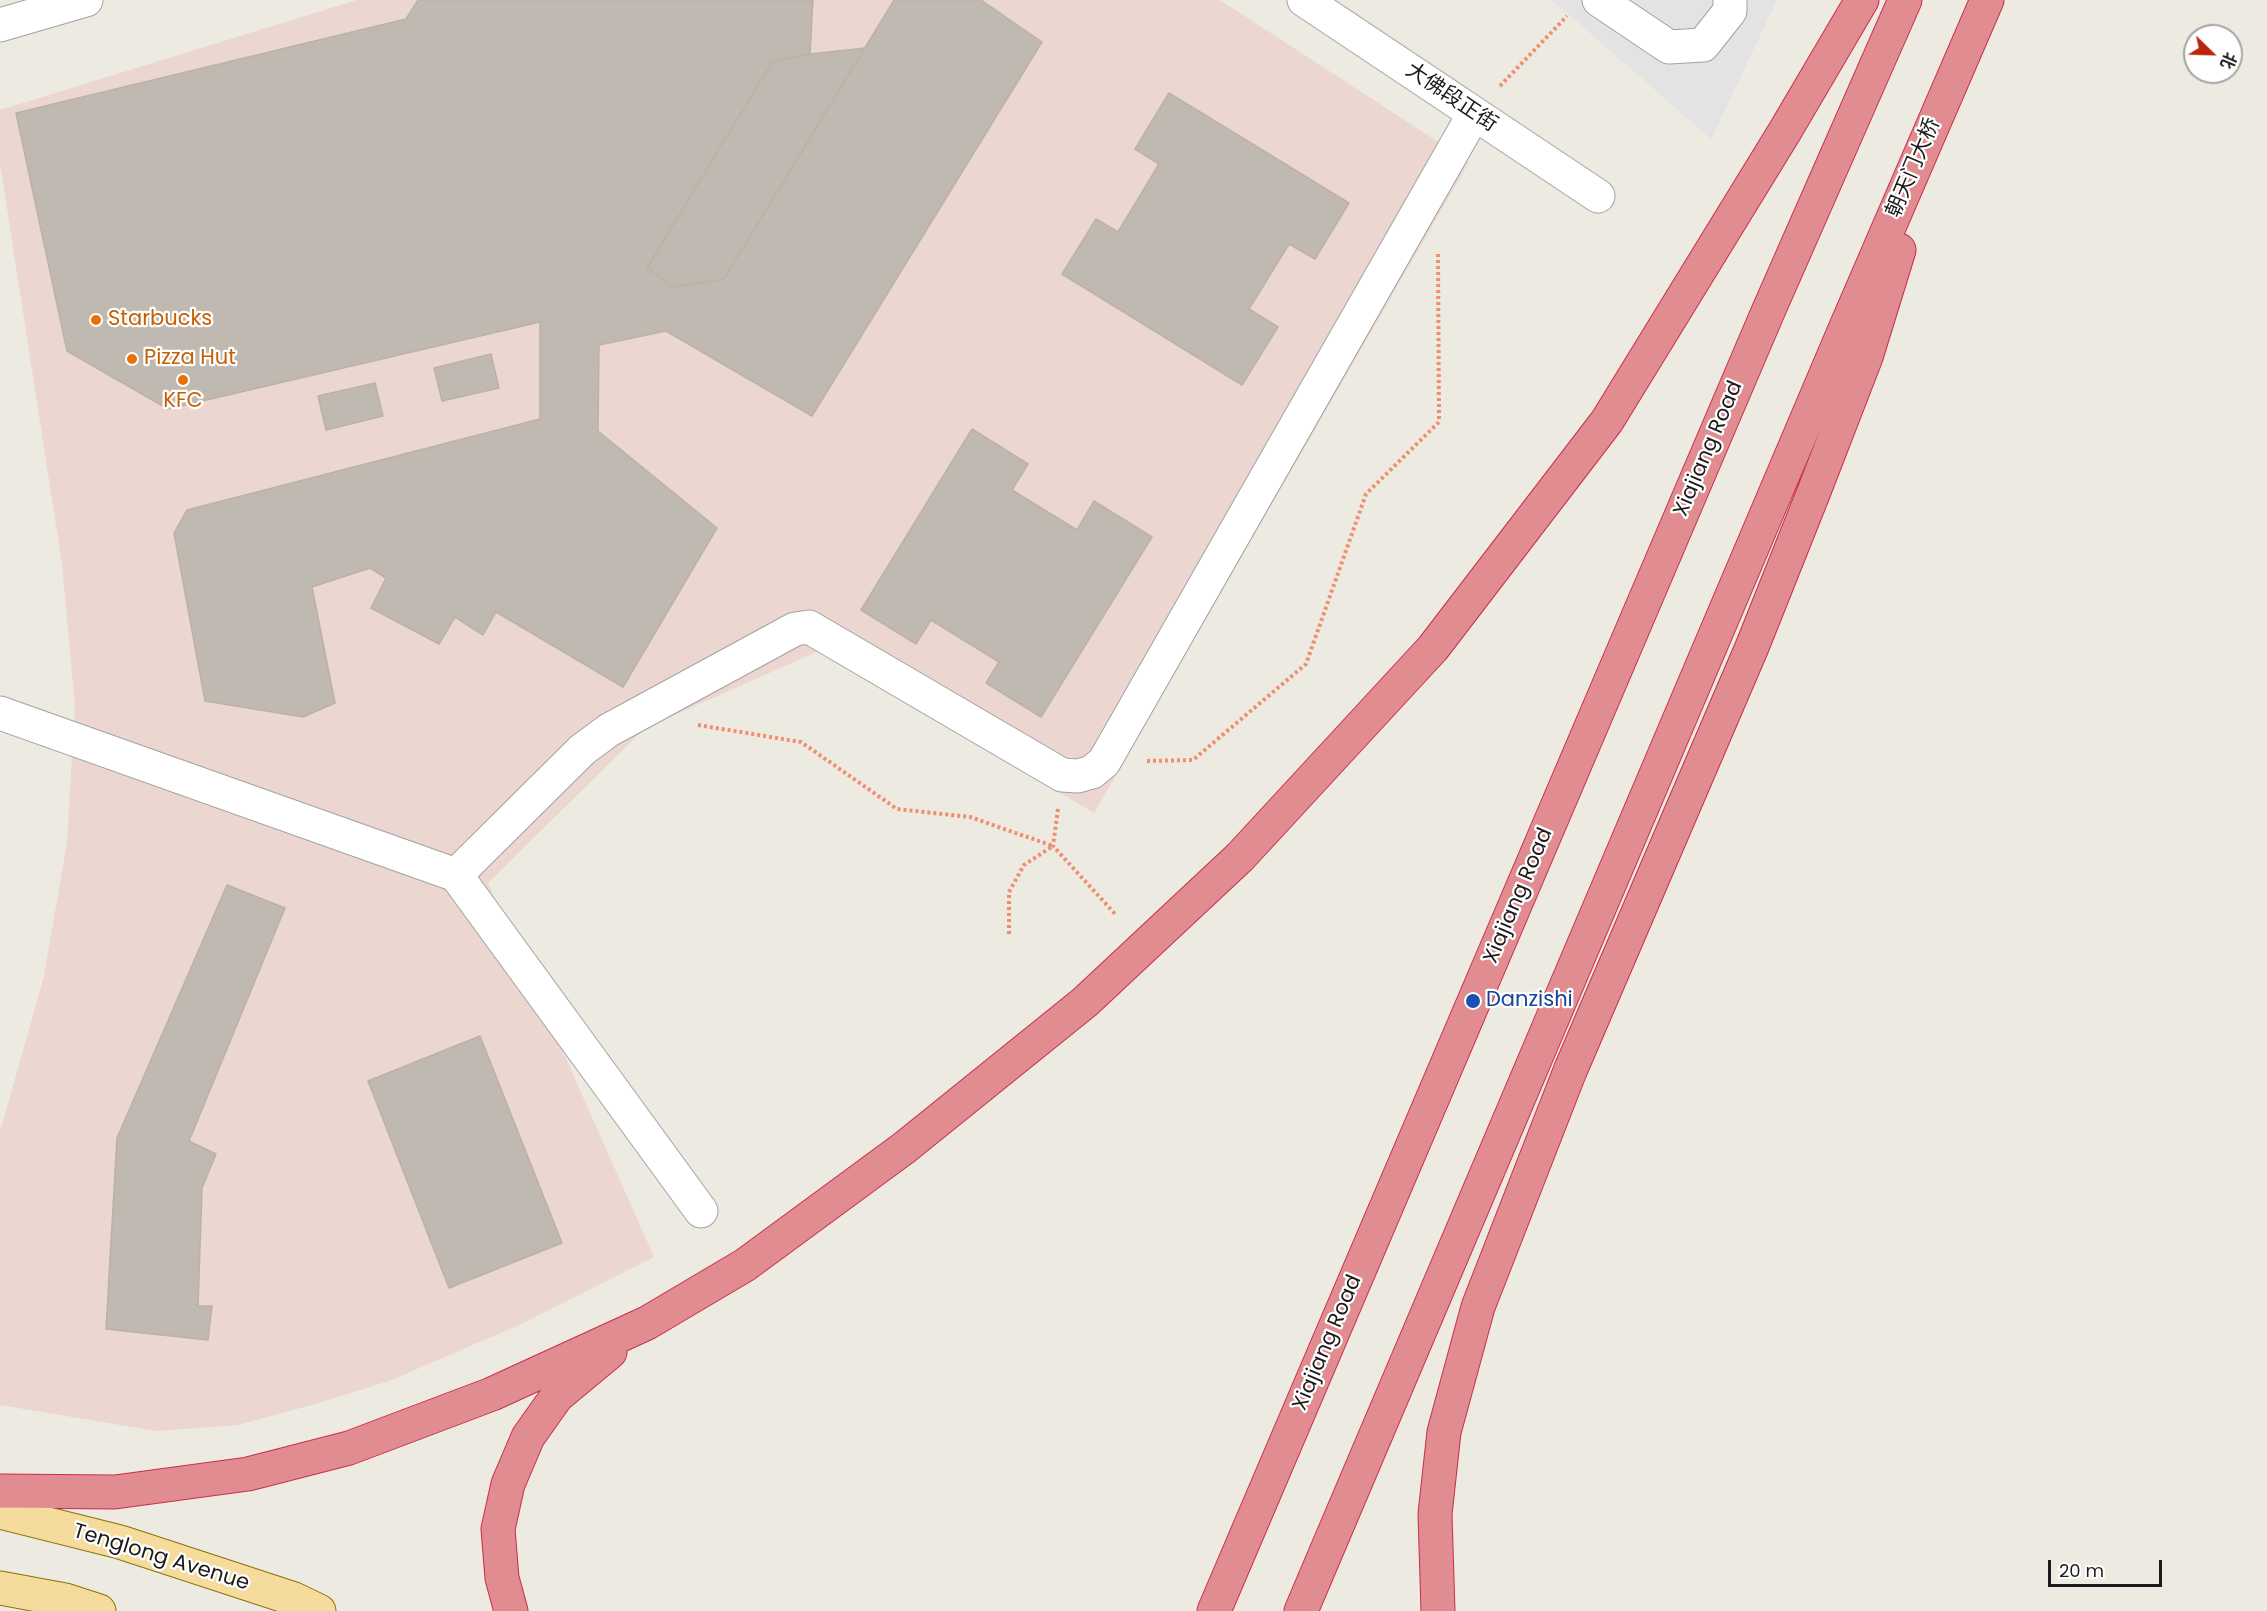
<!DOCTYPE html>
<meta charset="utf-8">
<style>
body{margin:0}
#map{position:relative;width:2267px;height:1611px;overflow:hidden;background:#eceae1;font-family:Poppins,"Noto Sans SC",sans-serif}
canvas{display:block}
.north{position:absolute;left:2183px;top:24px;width:60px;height:60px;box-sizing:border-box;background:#fff;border:2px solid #a4a4a4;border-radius:50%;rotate:113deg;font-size:16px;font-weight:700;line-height:24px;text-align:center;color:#1b1b1b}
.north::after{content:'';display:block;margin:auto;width:21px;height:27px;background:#ba250c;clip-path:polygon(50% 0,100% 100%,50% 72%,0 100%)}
.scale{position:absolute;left:2048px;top:1560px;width:114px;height:27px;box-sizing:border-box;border:3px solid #1b1b1b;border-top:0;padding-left:8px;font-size:18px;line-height:21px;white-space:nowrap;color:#1b1b1b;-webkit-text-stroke:4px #fff;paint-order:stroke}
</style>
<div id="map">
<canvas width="2267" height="1611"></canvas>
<div class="north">北</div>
<div class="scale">20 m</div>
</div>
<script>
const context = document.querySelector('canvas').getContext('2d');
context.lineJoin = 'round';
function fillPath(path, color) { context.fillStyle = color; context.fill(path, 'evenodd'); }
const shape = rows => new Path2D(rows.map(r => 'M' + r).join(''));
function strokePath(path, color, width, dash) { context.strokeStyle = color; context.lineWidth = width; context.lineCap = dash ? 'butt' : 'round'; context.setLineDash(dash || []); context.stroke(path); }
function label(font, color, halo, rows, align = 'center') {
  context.font = font + ' Poppins,"Noto Sans SC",sans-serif'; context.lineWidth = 4.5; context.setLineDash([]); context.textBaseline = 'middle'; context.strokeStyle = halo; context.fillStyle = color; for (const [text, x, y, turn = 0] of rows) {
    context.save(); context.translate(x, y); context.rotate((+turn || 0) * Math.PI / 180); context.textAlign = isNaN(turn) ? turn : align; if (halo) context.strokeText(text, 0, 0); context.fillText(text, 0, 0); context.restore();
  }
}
fillPath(shape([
 [357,0,1220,0,1469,162,1094,813,821,650,645,728,488,883,654,1257,519,1325,389,1381,315,1404,238,1425,156,1431,0,1405,0,1132,44,976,67,842,75,706,62,564,0,163,0,110]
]), '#ecd6d0');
fillPath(shape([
 [1552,0,1777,0,1711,139]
]), '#e3e3e3');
const building = shape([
 [418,0,813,0,810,54,772,62,647,268,673,287,724,279,894,0,981,0,1042,42,812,416,666,331,599,345,598,431,717,528,623,687,496,612,483,635,455,617,439,644,371,608,386,578,370,568,312,587,335,703,303,717,205,701,174,533,187,510,540,419,540,322,168,409,67,351,16,113,406,19,418,0],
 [865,48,724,279,673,287,647,268,772,62,810,54,865,48],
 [1169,93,1349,203,1315,259,1289,244,1249,309,1278,327,1242,385,1062,274,1096,219,1118,232,1159,164,1135,149,1169,93],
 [491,354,499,388,442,401,434,368,491,354],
 [375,383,383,416,326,430,318,396,375,383],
 [972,429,1028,464,1012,490,1077,530,1094,501,1152,537,1041,717,986,683,999,662,931,620,916,644,861,610,972,429],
 [227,885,285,908,189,1141,216,1154,202,1188,198,1306,212,1306,208,1340,106,1329,117,1138,227,885],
 [480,1036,562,1243,449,1288,368,1081,480,1036]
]);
fillPath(building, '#c0b9b1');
strokePath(building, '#bcb2a4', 1.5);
const minor = shape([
 [1304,0,1598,196],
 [1599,0,1669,47,1703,45,1730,11,1730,0],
 [0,25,86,0],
 [0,713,456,875,701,1211],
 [456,875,582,750,609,730,795,629,809,627,1062,775,1078,776,1092,772,1104,762,1474,114]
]);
const major = shape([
 [0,1512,120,1542,294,1599,319,1611],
 [0,1588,65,1600,99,1611]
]);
const highway = shape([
 [0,1491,115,1492,248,1474,349,1448,492,1394,647,1323,745,1265,904,1148,1085,1002,1240,857,1433,648,1607,421,1785,131,1862,0],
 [511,1611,502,1578,498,1529,508,1484,528,1437,557,1396,610,1352],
 [1214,1611,1767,314,1905,0],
 [1301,1611,1842,336,1987,0],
 [1438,1611,1435,1514,1444,1432,1478,1307,1570,1071,1752,647,1813,494,1866,357,1899,250]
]);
strokePath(minor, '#a2a2a2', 35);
strokePath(major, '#897109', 35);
strokePath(highway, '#ca2e4d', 35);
strokePath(shape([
 [1500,86,1567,16],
 [698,725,801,742,897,809,970,817,1053,846],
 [1147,761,1193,760,1306,664,1366,494,1439,422,1438,253],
 [1058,809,1053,846,1116,915],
 [1009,934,1009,892,1024,865,1053,846]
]), '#f08e6e', 4, [3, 3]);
strokePath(minor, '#fff', 33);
strokePath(major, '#f5dc9d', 33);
strokePath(highway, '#e08c90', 33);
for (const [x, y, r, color] of [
 [96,320,6,"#e8710a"],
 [132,359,6,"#e8710a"],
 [183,380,6,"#e8710a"],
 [1473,1001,8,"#1a4fb4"]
]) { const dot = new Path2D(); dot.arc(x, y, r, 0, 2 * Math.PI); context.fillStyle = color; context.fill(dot); strokePath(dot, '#fff', 2); }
label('21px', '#1b1b1b', '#fff', [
 ["大佛段正街",1451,98,34],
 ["朝天门大桥",1914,168,-67],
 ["Xiajiang Road",1709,449,-67],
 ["Xiajiang Road",1519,896,-67],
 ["Xiajiang Road",1328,1343,-67],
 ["Tenglong Avenue",161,1558,17]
]);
label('21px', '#c56008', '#fff', [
 ["Starbucks",108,320],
 ["Pizza Hut",144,359],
 ["KFC",183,402,"center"]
], 'left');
label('21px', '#164399', '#fff', [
 ["Danzishi",1486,1001]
], 'left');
</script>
